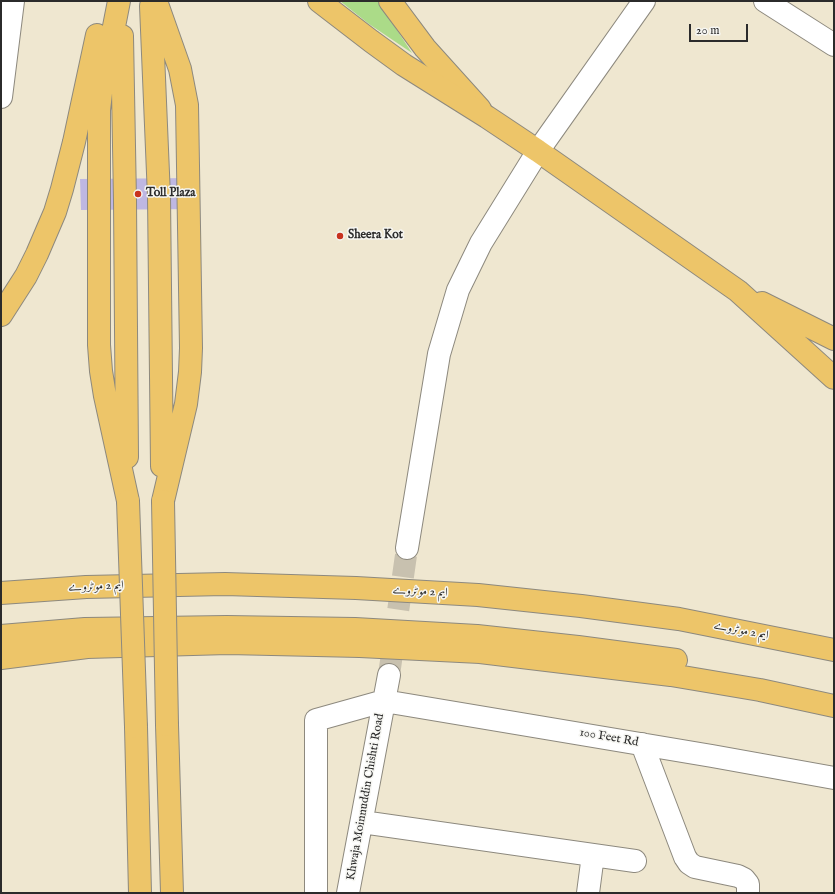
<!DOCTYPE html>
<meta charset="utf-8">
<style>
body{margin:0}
#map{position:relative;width:835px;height:894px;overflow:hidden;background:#efe7d0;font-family:"IM FELL English",serif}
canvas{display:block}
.frame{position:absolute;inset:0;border:2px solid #2b2b2b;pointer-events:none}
.scale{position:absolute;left:689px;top:24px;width:59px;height:18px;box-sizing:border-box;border:2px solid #2b2b2b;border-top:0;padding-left:5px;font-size:12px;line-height:14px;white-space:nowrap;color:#2b2b2b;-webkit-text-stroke:3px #f6f6f2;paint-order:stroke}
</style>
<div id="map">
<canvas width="835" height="894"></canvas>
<div class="frame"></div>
<div class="scale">20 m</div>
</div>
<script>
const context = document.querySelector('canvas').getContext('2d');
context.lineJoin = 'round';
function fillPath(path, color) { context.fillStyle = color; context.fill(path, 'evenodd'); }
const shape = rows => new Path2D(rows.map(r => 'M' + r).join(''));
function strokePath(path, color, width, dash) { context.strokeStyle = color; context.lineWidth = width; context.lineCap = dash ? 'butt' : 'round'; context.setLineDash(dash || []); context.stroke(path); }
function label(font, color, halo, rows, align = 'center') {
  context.font = font + ' "IM FELL English",Amiri,serif'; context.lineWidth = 3; context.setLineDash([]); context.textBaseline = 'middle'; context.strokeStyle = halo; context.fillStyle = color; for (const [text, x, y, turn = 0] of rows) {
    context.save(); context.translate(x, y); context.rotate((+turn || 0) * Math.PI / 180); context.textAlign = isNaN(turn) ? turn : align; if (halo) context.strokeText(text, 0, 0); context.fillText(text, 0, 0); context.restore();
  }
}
fillPath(shape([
 [340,1,378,1,412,53,369,24]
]), '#abdb88');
fillPath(shape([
 [196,178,196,209,81,210,80,179]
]), '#beb7e2');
strokePath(shape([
 [389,675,407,548]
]), '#c8c1af', 22, [22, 11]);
const minor = shape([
 [765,1,834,45],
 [1,97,13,1],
 [407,548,439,354,458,290,481,243,538,151,644,1],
 [642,744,685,857,689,863,695,867,738,876,744,879,748,884,748,893],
 [362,822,635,861],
 [316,893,316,720,384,701,712,756,834,778],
 [348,893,389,675],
 [588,893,593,855]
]);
const major = shape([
 [390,1,425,48,480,109]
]);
const highway = shape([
 [119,1,101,93,99,110,99,345,101,371,105,396,128,501],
 [156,1,180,69,187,105,191,348,190,372,186,404,163,501],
 [319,1,371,41,404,65,487,117,538,151,738,291,834,378],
 [151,6,159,197,162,466],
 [122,36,125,201,127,457],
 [762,303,834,339],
 [1,315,26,276,37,254,55,212,62,189,74,142,97,35],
 [1,593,86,587,225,584,356,588,478,595,581,606,679,619,834,650],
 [1,636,85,629,227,627,355,629,477,636,578,647,676,660],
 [1,658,87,647,228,643,360,646,480,652,671,675,760,690,834,706],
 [167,725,172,893],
 [136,727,140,893]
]);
strokePath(minor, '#8d897e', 24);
strokePath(major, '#8d897e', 24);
strokePath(highway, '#8d897e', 24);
strokePath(minor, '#fff', 22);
strokePath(major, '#edc569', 22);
strokePath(highway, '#edc569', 22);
const highwayBridge = shape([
 [128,501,136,727],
 [163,501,167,725]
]);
strokePath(highwayBridge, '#8d897e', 24, []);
strokePath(highwayBridge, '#edc569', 22);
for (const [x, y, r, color] of [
 [138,194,4,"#c8321e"],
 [340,236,4,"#c8321e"]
]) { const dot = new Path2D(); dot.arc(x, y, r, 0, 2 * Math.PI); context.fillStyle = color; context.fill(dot); strokePath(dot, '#f6f6f2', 1.5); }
label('bold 12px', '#2b2b2b', '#f6f6f2', [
 ["Toll Plaza",146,194],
 ["Sheera Kot",348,236]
], 'left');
label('12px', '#2b2b2b', '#f6f6f2', [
 ["ایم 2 موٹروے",96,587,-2],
 ["ایم 2 موٹروے",420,592,3],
 ["ایم 2 موٹروے",741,631,11],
 ["100 Feet Rd",609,738,10],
 ["Khwaja Moinnuddin Chishti Road",366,797,-80]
]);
</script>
